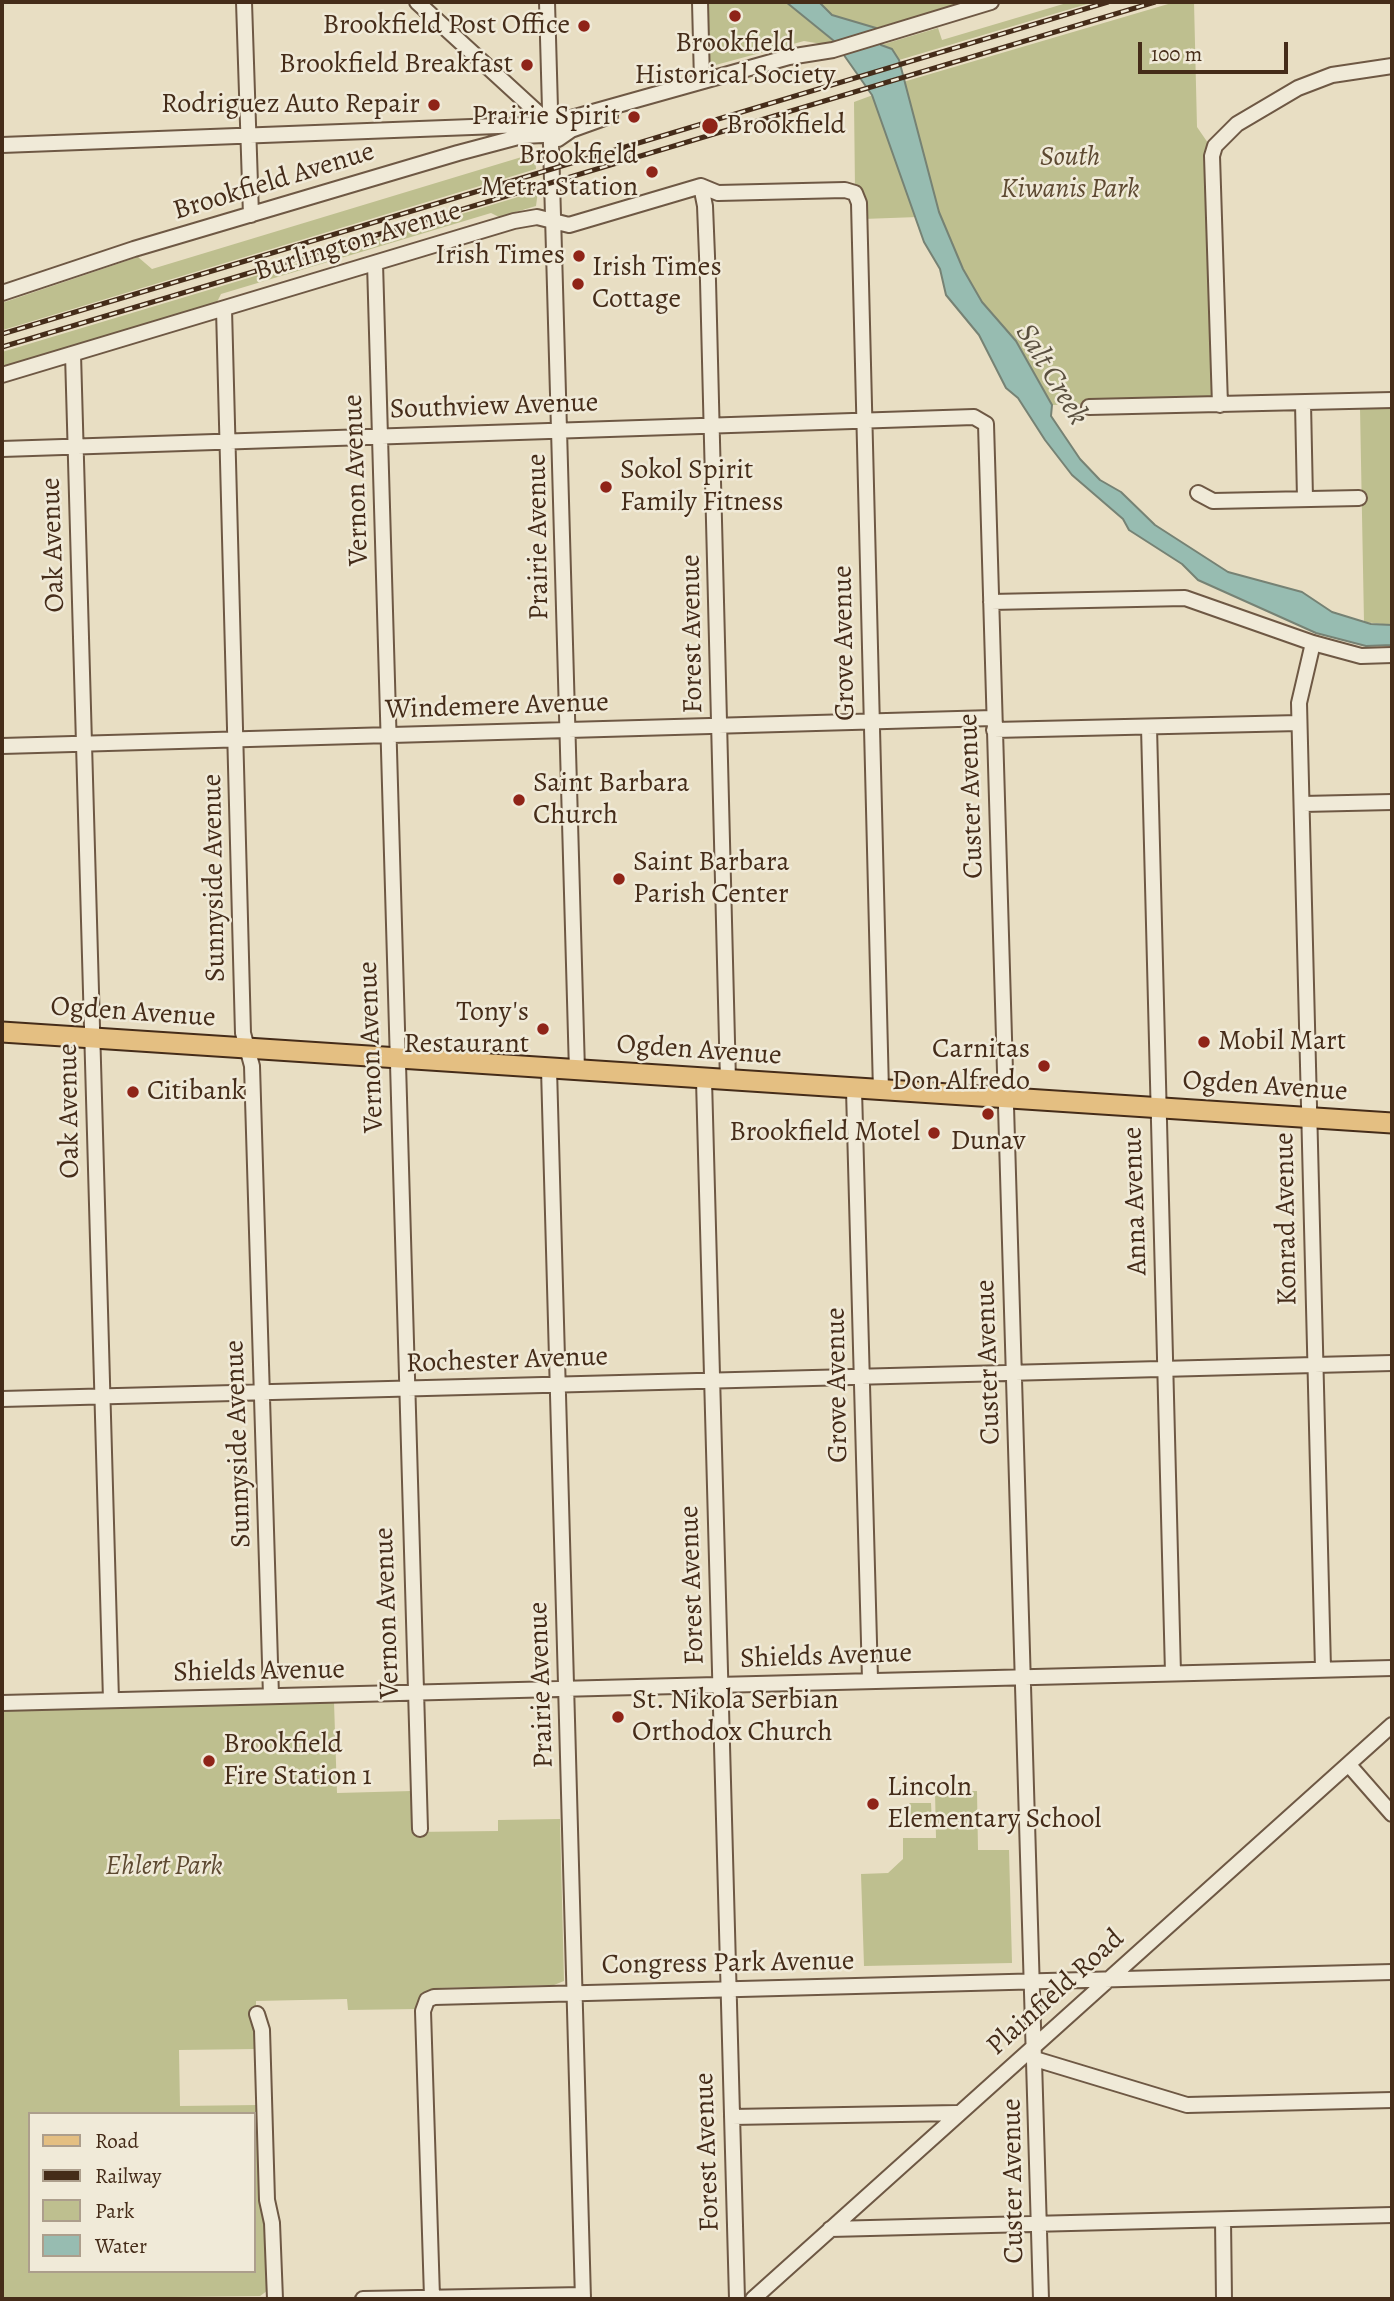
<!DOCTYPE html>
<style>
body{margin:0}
#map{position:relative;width:1394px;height:2301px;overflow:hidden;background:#e8dec3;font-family:Alegreya,serif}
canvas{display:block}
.frame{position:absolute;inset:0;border:4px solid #452c19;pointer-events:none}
.legend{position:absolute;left:28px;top:2112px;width:228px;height:161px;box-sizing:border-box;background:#f0ead8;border:2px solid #ac9e8c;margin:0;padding:9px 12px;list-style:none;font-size:21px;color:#452c19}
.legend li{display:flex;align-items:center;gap:14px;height:35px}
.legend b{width:35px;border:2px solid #ac9e8c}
.scale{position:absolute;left:1138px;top:42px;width:150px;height:32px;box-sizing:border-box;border:4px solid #452c19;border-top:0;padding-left:9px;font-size:21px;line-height:24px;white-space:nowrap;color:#452c19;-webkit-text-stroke:5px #f0ead8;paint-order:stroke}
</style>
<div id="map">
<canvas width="1394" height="2301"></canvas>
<div class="frame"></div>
<ul class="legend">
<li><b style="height:9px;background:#e4bf82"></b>Road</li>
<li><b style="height:9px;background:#452c19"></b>Railway</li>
<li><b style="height:19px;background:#bebf8f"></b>Park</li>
<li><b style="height:19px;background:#97bcb1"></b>Water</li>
</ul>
<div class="scale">100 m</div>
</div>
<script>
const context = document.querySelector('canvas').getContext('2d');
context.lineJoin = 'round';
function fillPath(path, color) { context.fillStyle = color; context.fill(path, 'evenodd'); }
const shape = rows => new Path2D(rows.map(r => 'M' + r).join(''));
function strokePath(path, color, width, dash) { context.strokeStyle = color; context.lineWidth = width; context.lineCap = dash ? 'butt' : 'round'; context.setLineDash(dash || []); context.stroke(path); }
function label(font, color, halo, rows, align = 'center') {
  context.font = font + ' Alegreya,serif'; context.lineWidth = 5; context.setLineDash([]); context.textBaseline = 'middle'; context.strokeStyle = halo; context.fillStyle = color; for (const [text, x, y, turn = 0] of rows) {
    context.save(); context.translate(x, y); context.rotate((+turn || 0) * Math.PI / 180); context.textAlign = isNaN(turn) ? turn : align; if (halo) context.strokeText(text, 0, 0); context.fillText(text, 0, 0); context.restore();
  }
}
fillPath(shape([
 [705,2,786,2,833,41,822,44,804,41,712,66,708,65],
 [819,2,965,2,876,28,832,15],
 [1070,2,1094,2,899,60,892,49,881,45,938,28,942,40],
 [1175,2,1194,2,1197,127,1208,143,1213,396,1207,401,1052,405,1016,341,982,302,963,269,939,212,903,82],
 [873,95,908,197,918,217,863,219,855,189,854,102],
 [528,143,535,155,536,169,3,330,2,303,138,257,152,269,525,156,521,144],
 [538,191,536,206,499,217,491,213,221,294,217,302,220,304,2,370,2,352],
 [1392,407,1392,625,1364,622,1360,408],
 [334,1702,337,1793,412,1791,413,1832,498,1831,498,1820,560,1819,564,1981,554,1985,437,1988,426,1992,416,2009,348,2010,347,1999,256,2001,256,2049,179,2050,180,2106,258,2105,267,2291,260,2296,2,2299,2,1710],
 [30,2114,254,2114,254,2271,30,2271],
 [935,1791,977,1791,978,1850,1009,1850,1012,1963,864,1966,861,1874,888,1873,903,1859,903,1838,936,1838],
 [909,1803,931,1803,932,1823,910,1824]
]), '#bebf8f');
const water = shape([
 [786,2,819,2,832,15,876,28,881,45,892,49,899,60,939,212,963,269,982,302,1016,341,1052,405,1051,416,1080,459,1100,480,1121,492,1155,525,1228,572,1302,592,1332,612,1371,624,1392,625,1392,645,1366,646,1316,633,1198,580,1182,564,1129,530,1123,519,1072,475,1045,440,1018,398,1006,388,979,335,946,295,940,269,924,242,872,95,834,41,786,2]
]);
fillPath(water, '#97bcb1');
strokePath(water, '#768274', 2);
const minor = shape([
 [244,2,251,215],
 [417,2,550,124],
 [547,2,577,1071],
 [700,2,702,81],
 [558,139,571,130,610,116],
 [2,145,550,124,789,57,833,50,991,2],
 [701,186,705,206,708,281,728,1081],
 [375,263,420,1829],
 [2,293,134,249,458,153,522,136,564,134],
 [224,309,243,1033,252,1066,271,1696],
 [73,354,111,1700],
 [2,375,514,221,537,217,569,225,701,186,718,193,845,190,855,193,859,203,881,1091],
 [1303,403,1305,499],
 [1220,405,1212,156,1215,146,1237,124,1298,88,1332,75,1392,66],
 [1089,407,1392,400],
 [2,449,974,417,986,424,1041,2299],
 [1198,493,1213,501,1359,498],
 [991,602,1185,598,1313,643,1361,656,1392,655],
 [1313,643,1299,703,1323,1669],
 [1149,727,1173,1673],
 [994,730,1299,723],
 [2,746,993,718],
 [1303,804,1392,802],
 [549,1069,583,2299],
 [704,1080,737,2299],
 [854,1090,870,1679],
 [2,1399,1392,1363],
 [2,1703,1392,1668],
 [1349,1765,1392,1814],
 [257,2014,262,2030,267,2200,272,2223,275,2299],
 [1035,2059,1187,2105,1392,2100],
 [732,2117,957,2113],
 [1223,2220,1224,2299],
 [830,2229,1392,2215],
 [432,2297,423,2011,427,2000,434,1997,1392,1972],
 [363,2299,583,2295],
 [753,2299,1392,1725]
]);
const major = shape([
 [2,1032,1392,1123]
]);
strokePath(minor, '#6e5844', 18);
strokePath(major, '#452c19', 23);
strokePath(minor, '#f0ead8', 14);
strokePath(major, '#e4bf82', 19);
const rail = shape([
 [2,334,1108,2],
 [2,347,1155,2]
]);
strokePath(rail, '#452c19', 5);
strokePath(rail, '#f0ead8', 2.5, [8]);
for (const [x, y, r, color] of [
 [735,16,7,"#8f2418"],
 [584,26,7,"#8f2418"],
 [527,65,7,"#8f2418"],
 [434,105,7,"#8f2418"],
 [634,117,7,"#8f2418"],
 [710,126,9,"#8f2418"],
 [652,172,7,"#8f2418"],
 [579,256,7,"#8f2418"],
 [578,284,7,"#8f2418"],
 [606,487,7,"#8f2418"],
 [519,800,7,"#8f2418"],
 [619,879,7,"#8f2418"],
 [543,1029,7,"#8f2418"],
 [1204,1042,7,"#8f2418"],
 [1044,1066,7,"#8f2418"],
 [133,1092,7,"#8f2418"],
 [988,1114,7,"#8f2418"],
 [934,1133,7,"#8f2418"],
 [618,1717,7,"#8f2418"],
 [209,1761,7,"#8f2418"],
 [873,1804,7,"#8f2418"]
]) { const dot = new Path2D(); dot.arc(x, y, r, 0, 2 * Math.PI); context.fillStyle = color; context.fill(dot); strokePath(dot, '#f0ead8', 2.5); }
label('28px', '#452c19', '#f0ead8', [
 ["Brookfield Post Office",570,26,"right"],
 ["Brookfield",735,44,"center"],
 ["Historical Society",735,76,"center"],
 ["Brookfield Breakfast",513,65,"right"],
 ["Rodriguez Auto Repair",420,105,"right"],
 ["Prairie Spirit",620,117,"right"],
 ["Brookfield",726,126],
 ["Brookfield",638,156,"right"],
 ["Metra Station",638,188,"right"],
 ["Irish Times",565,256,"right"],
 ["Irish Times",592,268],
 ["Cottage",592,300],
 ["Sokol Spirit",620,471],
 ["Family Fitness",620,503],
 ["Saint Barbara",533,784],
 ["Church",533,816],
 ["Saint Barbara",633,863],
 ["Parish Center",633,895],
 ["Tony's",529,1013,"right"],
 ["Restaurant",529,1045,"right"],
 ["Mobil Mart",1218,1042],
 ["Carnitas",1030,1050,"right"],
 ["Don Alfredo",1030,1082,"right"],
 ["Citibank",147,1092],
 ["Brookfield Motel",920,1133,"right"],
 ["Dunav",988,1142,"center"],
 ["St. Nikola Serbian",632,1701],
 ["Orthodox Church",632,1733],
 ["Brookfield",223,1745],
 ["Fire Station 1",223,1777],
 ["Lincoln",887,1788],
 ["Elementary School",887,1820]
], 'left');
label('italic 28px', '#5d4931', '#f0ead8', [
 ["South",1070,158],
 ["Kiwanis Park",1070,190],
 ["Ehlert Park",164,1867]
]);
label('28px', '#452c19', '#f0ead8', [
 ["Brookfield Avenue",274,182,-17],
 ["Burlington Avenue",358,242,-17],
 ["Southview Avenue",494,407,-2],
 ["Vernon Avenue",357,480,-92],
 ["Prairie Avenue",539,537,-91],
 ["Oak Avenue",54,545,-92],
 ["Forest Avenue",693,634,-91],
 ["Grove Avenue",845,643,-91],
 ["Windemere Avenue",497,707,-2],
 ["Custer Avenue",972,796,-92],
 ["Sunnyside Avenue",215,878,-91],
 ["Ogden Avenue",133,1013,4],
 ["Vernon Avenue",372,1047,-92],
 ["Ogden Avenue",699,1051,4],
 ["Ogden Avenue",1265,1087,4],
 ["Oak Avenue",70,1111,-91],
 ["Anna Avenue",1136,1201,-92],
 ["Konrad Avenue",1287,1219,-91],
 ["Rochester Avenue",507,1361,-2],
 ["Custer Avenue",989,1362,-92],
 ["Grove Avenue",838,1385,-91],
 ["Sunnyside Avenue",239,1444,-92],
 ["Forest Avenue",693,1585,-92],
 ["Vernon Avenue",388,1613,-92],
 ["Shields Avenue",826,1657,-2],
 ["Shields Avenue",259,1672,-1],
 ["Prairie Avenue",542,1685,-92],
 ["Congress Park Avenue",728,1964,-1],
 ["Plainfield Road",1056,1993,-42],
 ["Forest Avenue",708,2152,-92],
 ["Custer Avenue",1014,2181,-91]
]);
label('italic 30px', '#5a503f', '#f0ead8', [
 ["Salt Creek",1051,375,59]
]);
</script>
